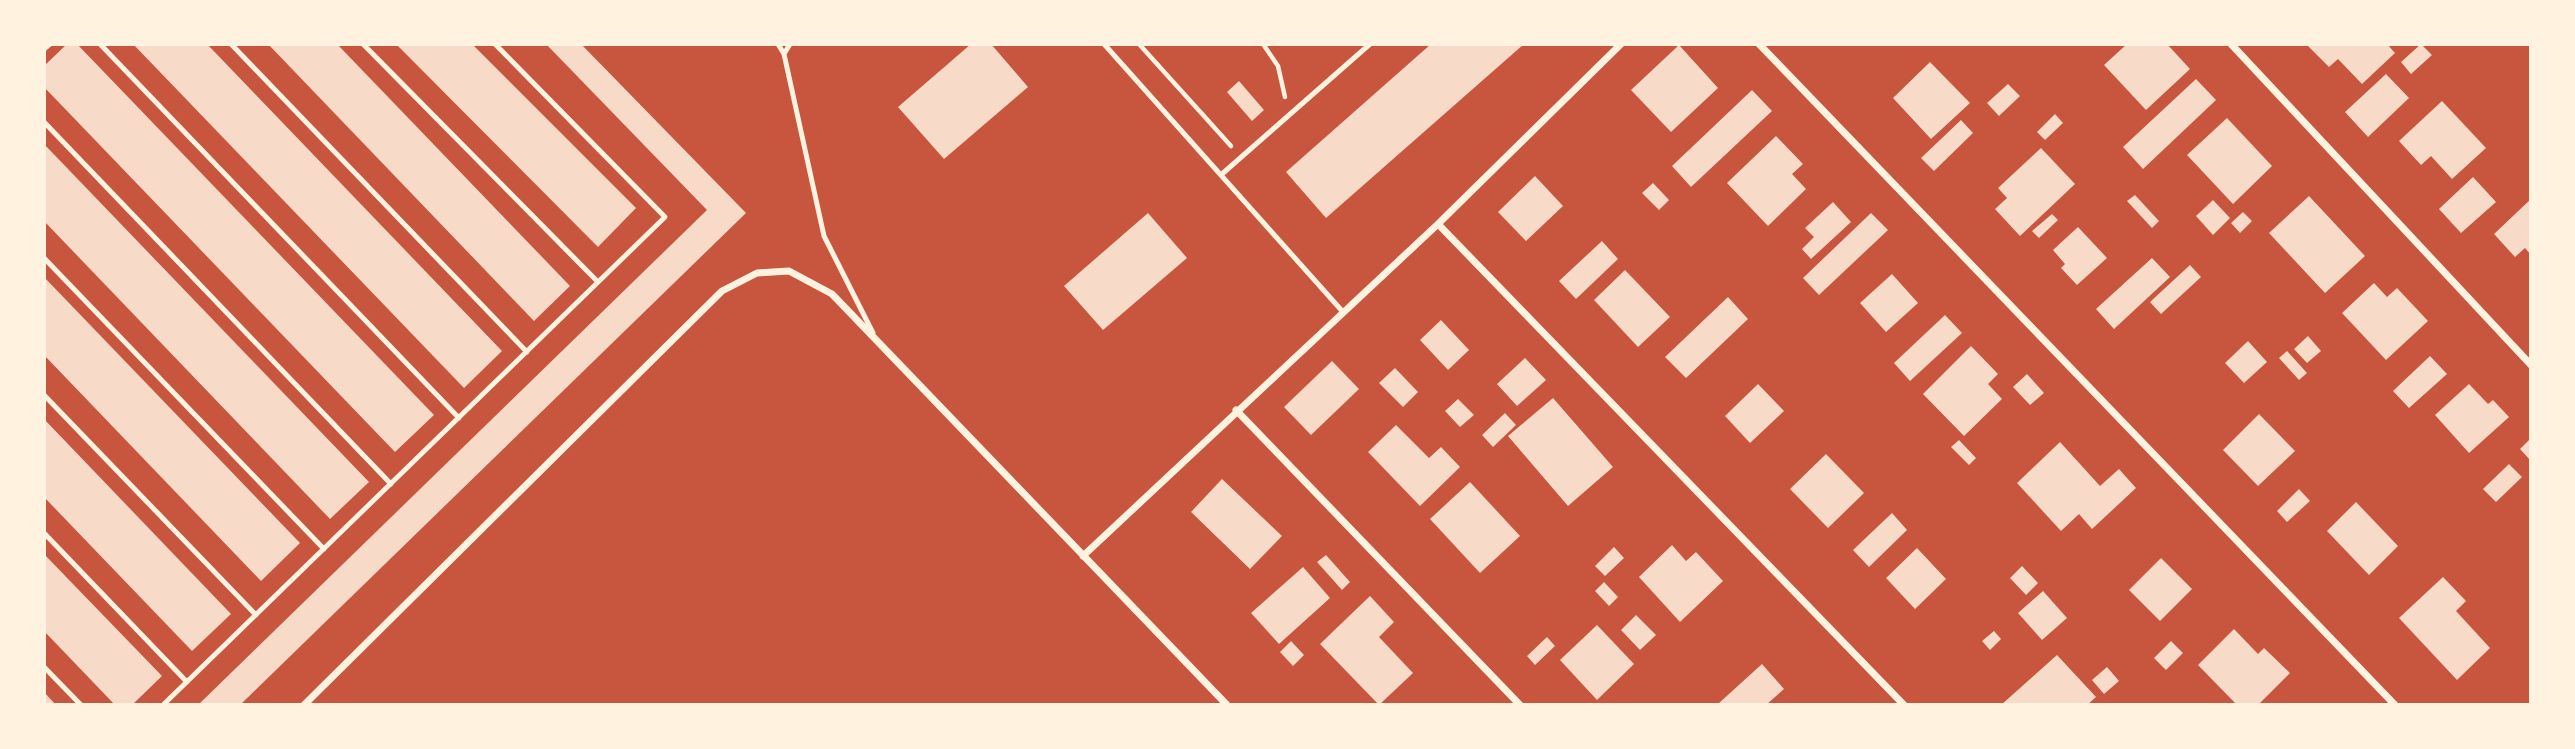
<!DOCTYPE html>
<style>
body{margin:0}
#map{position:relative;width:2575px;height:749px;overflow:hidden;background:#c8553d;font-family:"Fira Sans",sans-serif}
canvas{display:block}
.frame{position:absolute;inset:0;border:46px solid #fff3e0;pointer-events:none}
</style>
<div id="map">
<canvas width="2575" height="749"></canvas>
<div class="frame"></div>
</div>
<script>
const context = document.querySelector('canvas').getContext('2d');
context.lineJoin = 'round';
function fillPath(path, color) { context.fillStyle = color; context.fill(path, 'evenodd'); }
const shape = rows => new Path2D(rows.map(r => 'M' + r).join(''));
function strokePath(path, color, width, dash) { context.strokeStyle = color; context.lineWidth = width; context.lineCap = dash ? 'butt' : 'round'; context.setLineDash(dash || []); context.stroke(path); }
fillPath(shape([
 [67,44,77,44,434,415,395,452,44,87,44,66],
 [133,44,207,44,502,351,464,388],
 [268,44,337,44,570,286,534,321],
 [396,44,472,44,636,208,598,247],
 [546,44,581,44,746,213,240,705,198,705,707,210],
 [971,44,991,44,1028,87,944,159,898,107],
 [1431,44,1524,44,1326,218,1286,172],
 [2127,44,2167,44,2190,69,2146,110,2104,65],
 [2310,44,2387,44,2395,53,2362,84,2338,59,2329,67,2308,46],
 [2421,44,2432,55,2411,74,2401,62],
 [1679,45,1718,88,1671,132,1631,90],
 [1930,62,1970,103,1931,139,1893,98],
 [2386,74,2409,98,2368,137,2345,112],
 [2196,79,2216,100,2143,169,2123,147],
 [1239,81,1264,110,1252,121,1227,92],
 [2008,84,2020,96,1999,116,1987,103],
 [1752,90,1772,111,1691,187,1672,166],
 [2442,101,2486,148,2452,179,2431,156,2421,165,2399,141],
 [2055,114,2063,123,2045,140,2037,132],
 [2227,118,2272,166,2233,204,2187,155],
 [1961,120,1973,133,1934,171,1921,158],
 [1776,136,1803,164,1792,174,1806,189,1768,226,1727,183],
 [44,144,369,482,330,519,44,221],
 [2041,148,2075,184,2020,236,1995,209,2007,198,1998,188],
 [1535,176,1563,206,1526,241,1498,212],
 [2473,177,2496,202,2461,233,2439,209],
 [1653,183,1669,200,1659,210,1642,193],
 [2135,195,2159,221,2152,228,2127,201],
 [2309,196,2365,256,2325,293,2269,233],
 [2531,199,2531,255,2525,248,2515,257,2494,234],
 [2213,200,2230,218,2213,235,2196,216],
 [1833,202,1851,222,1811,259,1802,249,1814,237,1805,228],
 [2243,212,2252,221,2240,233,2231,223],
 [1148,213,1187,258,1103,330,1064,286],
 [1871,213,1888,230,1819,295,1803,278],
 [2052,214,2058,220,2039,238,2032,231],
 [2078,227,2107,258,2077,285,2061,268,2065,264,2053,250],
 [1602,241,1618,259,1576,299,1559,281],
 [2152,258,2170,277,2114,329,2096,309],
 [2190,265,2201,277,2161,314,2150,302],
 [1625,270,1670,317,1638,347,1594,300],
 [1892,274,1918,303,1886,332,1860,303],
 [44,277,300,543,261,581,44,355],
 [2374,283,2387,297,2397,288,2428,321,2386,360,2342,313],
 [1728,297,1748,319,1686,378,1665,357],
 [1945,315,1962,333,1910,381,1894,363],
 [1441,320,1469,350,1448,370,1420,340],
 [2308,336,2321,351,2307,363,2294,349],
 [2248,341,2267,362,2244,383,2225,363],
 [1971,346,1998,374,1988,384,2002,399,1964,436,1923,394],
 [2287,351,2307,373,2299,380,2279,358],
 [2430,356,2447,374,2409,408,2393,391],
 [1525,358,1546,380,1517,406,1497,384],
 [1332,361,1359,389,1311,435,1284,407],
 [1395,368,1418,392,1403,407,1379,383],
 [2027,374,2044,393,2030,405,2013,387],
 [1758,384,1784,411,1750,443,1725,416],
 [2469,384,2488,404,2493,400,2509,417,2469,453,2435,415],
 [1553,398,1613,467,1568,506,1508,436],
 [1458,399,1474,415,1460,427,1445,411],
 [1505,413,1516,425,1493,447,1482,435],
 [2259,414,2295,451,2258,486,2223,450],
 [44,419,231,614,192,651,44,497],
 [1396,425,1429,458,1441,447,1460,467,1420,506,1368,452],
 [2531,438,2531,461,2520,449],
 [1959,440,1976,458,1969,465,1951,447],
 [2060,442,2100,486,2119,469,2136,488,2092,529,2079,514,2061,531,2017,483],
 [1826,454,1864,493,1828,528,1790,489],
 [2509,464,2522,477,2496,502,2483,489],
 [1222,479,1282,536,1250,569,1191,512],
 [1470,482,1520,536,1480,573,1430,519],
 [2299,489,2310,501,2287,522,2277,511],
 [2356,502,2398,546,2369,575,2327,531],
 [1892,513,1907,530,1869,567,1853,550],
 [1672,545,1686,561,1696,552,1723,581,1680,622,1639,577],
 [1614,547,1624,558,1605,576,1595,566],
 [1917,548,1946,579,1915,609,1886,578],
 [44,554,162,676,132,705,115,705,44,631],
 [1326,555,1350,582,1342,590,1317,562],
 [2161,558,2192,589,2160,621,2129,590],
 [2022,566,2038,583,2026,595,2010,578],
 [1303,567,1330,598,1279,644,1251,613],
 [2443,577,2466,601,2456,611,2490,648,2457,680,2399,618],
 [1604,582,1618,597,1609,606,1595,591],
 [2043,591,2067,618,2042,640,2018,613],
 [1370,596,1394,622,1379,637,1413,673,1379,705,1320,644],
 [1636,615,1656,635,1640,650,1621,630],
 [1597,625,1634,664,1597,700,1560,660],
 [2234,629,2258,654,2264,648,2290,673,2258,705,2237,705,2198,665],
 [1994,631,2001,639,1990,650,1982,641],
 [1547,637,1555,646,1535,665,1527,656],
 [1291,641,1304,655,1293,666,1280,652],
 [2171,641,2183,653,2166,670,2154,658],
 [2057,655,2096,697,2087,705,2001,705],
 [1762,664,1784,689,1766,705,1721,705,1719,703],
 [2107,667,2119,681,2104,694,2092,680],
 [44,692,56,705,44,705]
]), '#f7dbc8');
strokePath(shape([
 [1139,44,1231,146],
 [1263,44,1278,66,1285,97]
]), '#fff3e0', 4.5);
strokePath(shape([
 [100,44,459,418],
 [231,44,527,352],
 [363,44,598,282],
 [778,44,784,54],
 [790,44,784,54,824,236,873,333],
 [1104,44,1343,312],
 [44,49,50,44],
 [44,122,391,484],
 [1222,174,1370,44],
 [44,258,324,549],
 [44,395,256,615],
 [44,533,187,682],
 [44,667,81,705],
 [163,705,665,217,495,44]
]), '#fff3e0', 5);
strokePath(shape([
 [1759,44,2395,705],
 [2231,44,2531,365],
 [1438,224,1904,705],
 [1236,410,1520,705],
 [1083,556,1438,224,1621,44],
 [304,705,722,291,757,273,789,271,832,294,1227,705]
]), '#fff3e0', 7);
</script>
